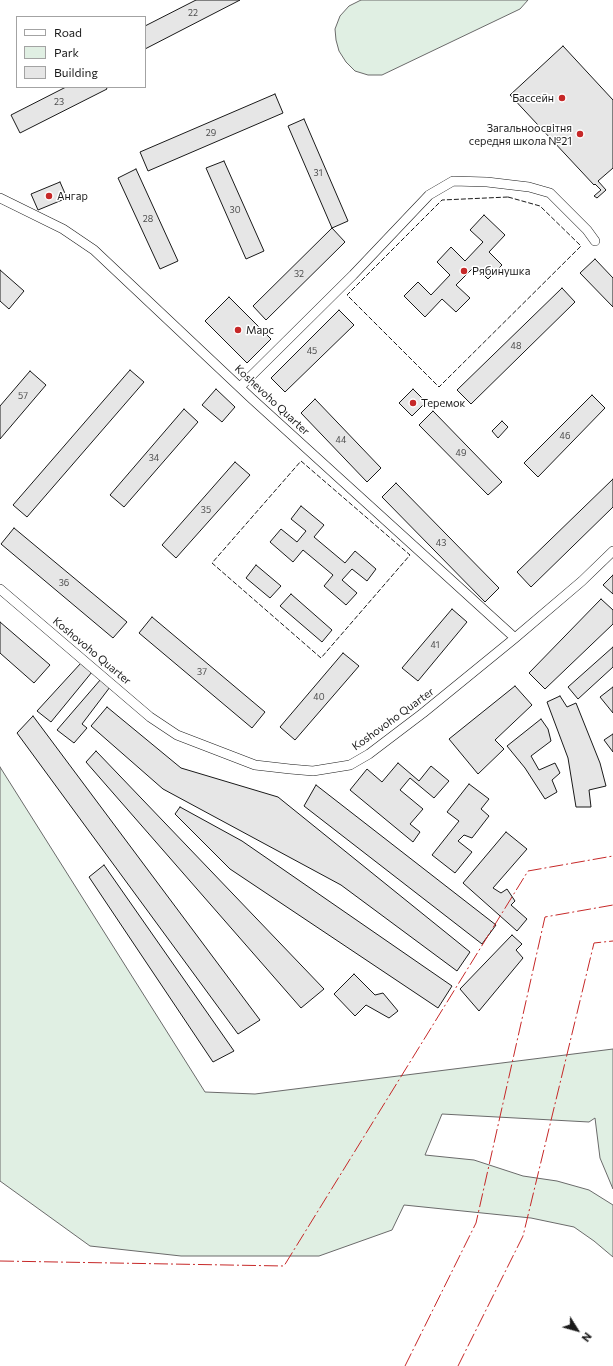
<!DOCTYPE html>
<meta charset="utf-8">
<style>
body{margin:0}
#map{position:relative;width:613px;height:1366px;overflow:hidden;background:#fff;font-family:Commissioner,sans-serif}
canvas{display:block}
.legend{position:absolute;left:16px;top:16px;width:130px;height:72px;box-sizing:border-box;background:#fff;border:1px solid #a3a3a3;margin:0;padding:5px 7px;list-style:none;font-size:12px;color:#1a1a1a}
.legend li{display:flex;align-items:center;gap:8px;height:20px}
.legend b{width:20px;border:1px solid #a3a3a3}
.north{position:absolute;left:557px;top:1310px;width:40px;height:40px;-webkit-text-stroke:3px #fff;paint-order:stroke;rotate:127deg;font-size:11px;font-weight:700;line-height:16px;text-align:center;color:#1a1a1a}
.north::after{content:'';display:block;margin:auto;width:14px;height:18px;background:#1a1a1a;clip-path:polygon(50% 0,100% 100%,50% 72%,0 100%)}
</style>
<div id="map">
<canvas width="613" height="1366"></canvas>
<ul class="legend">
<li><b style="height:5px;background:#fff"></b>Road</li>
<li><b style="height:11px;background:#e0efe3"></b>Park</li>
<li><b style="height:11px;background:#e6e6e6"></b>Building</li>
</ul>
<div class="north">N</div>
</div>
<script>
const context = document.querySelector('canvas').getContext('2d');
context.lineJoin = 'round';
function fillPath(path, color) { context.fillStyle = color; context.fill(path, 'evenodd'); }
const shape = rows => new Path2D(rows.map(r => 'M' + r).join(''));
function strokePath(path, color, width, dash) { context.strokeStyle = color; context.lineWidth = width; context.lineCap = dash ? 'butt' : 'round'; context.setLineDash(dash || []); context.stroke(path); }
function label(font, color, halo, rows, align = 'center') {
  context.font = font + ' Commissioner,sans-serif'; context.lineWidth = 3; context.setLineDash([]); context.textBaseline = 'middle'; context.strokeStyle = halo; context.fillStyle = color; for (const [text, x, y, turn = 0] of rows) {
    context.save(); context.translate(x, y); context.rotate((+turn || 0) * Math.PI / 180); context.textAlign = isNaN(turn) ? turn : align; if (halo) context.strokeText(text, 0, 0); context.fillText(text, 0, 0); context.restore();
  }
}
const green = shape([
 [361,0,528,0,520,9,382,75,368,75,355,71,346,62,339,51,336,40,335,29,340,16,349,6,361,0],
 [0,767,205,1092,255,1094,613,1049,613,1189,600,1158,595,1118,589,1122,442,1114,425,1155,474,1160,523,1176,557,1181,589,1190,613,1205,613,1257,594,1241,574,1227,531,1218,404,1205,392,1230,319,1256,181,1256,90,1246,0,1181,0,767]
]);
fillPath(green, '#e0efe3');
strokePath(green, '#6a6a6a', 1);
const building = shape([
 [196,0,240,0,145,49,145,26,196,0],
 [563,46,613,100,613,168,598,181,606,190,597,198,594,196,601,190,595,184,594,185,510,95,563,46],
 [66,87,106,87,107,89,20,133,11,115,66,87],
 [275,94,283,113,148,171,140,152,275,94],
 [304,119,348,221,332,228,288,126,304,119],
 [224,161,264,251,246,259,206,168,224,161],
 [136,169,178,261,160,269,118,178,136,169],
 [60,182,67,198,38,210,31,194,60,182],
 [484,215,505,235,489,252,502,265,488,279,475,266,456,285,470,298,456,312,442,299,425,317,404,296,418,282,431,295,450,275,437,262,451,247,465,261,483,242,470,230,484,215],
 [332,228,345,242,266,320,253,306,332,228],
 [595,259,613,278,613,307,580,273,595,259],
 [0,270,24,291,9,309,0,301,0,270],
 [562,288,575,302,471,404,457,390,562,288],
 [229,297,271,339,247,363,205,321,229,297],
 [339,310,354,325,285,392,271,378,339,310],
 [130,370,144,382,27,517,13,505,130,370],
 [30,371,46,385,0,439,0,406,30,371],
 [216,389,235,407,222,422,202,405,216,389],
 [413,389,426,402,412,416,399,403,413,389],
 [592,395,605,408,538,477,524,463,592,395],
 [315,399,381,468,367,482,301,413,315,399],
 [184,409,198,422,124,507,110,495,184,409],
 [433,411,502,482,488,495,419,425,433,411],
 [502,421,508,427,498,438,492,431,502,421],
 [235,462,250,475,176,558,162,545,235,462],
 [613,479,613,507,531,587,517,572,613,479],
 [396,483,499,588,485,602,382,497,396,483],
 [301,506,324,525,314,537,345,563,355,551,376,569,367,581,352,569,342,580,357,593,346,605,324,586,333,575,303,550,293,562,270,542,281,529,297,542,306,531,291,519,301,506],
 [14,528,127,622,113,638,1,544,14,528],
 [256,565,281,586,270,598,246,578,256,565],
 [613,575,613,594,603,585,613,575],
 [291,594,332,630,322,642,280,606,291,594],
 [601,599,613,610,613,624,545,689,529,673,601,599],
 [452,609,467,622,418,681,402,668,452,609],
 [152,617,265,712,252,728,139,633,152,617],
 [0,622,50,665,34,683,0,653,0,622],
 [613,647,613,667,578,699,568,687,613,647],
 [343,653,359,666,295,740,280,727,343,653],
 [81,663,92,672,51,722,37,711,81,663],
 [101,679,110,687,82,724,87,728,74,743,57,730,101,679],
 [515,686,532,705,495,740,504,749,478,774,449,739,515,686],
 [613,687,613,713,600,697,613,687],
 [560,696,567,707,576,703,600,763,606,786,589,790,591,807,576,807,568,758,547,702,560,696],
 [107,707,181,768,278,797,470,952,457,971,341,885,163,789,91,726,107,707],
 [33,716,260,1020,238,1034,17,733,33,716],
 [541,719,548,729,551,741,531,756,539,770,555,763,560,773,552,780,557,792,545,799,525,768,507,746,541,719],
 [613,734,613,752,604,740,613,734],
 [96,751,324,989,301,1008,86,762,96,751],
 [398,763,419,781,431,766,449,781,434,798,410,778,400,790,423,809,410,824,420,832,413,842,350,790,367,769,382,782,398,763],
 [469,784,489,799,481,809,489,816,472,838,464,835,458,841,472,852,455,873,432,855,459,821,447,812,469,784],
 [316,785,496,925,482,944,304,806,316,785],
 [180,807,242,841,452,986,438,1008,230,869,175,814,180,807],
 [506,832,527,849,493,888,501,893,507,889,515,901,511,905,527,919,517,931,463,883,506,832],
 [104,865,234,1051,213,1062,89,877,104,865],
 [512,935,522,944,516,950,523,958,479,1011,460,989,512,935],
 [354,974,375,995,383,993,398,1011,389,1018,366,1005,355,1016,334,994,354,974]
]);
fillPath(building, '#e6e6e6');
strokePath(building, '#1a1a1a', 1);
const street = shape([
 [0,198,63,229,94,250,251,398,515,638],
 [240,387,353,275,429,195,453,181,487,182,529,187,550,193,587,230,595,241],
 [0,589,150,717,177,735,255,765,290,769,313,771,350,765,369,754,423,713,515,638,582,581,613,551]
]);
strokePath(street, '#1a1a1a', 10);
strokePath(street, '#fff', 9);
strokePath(shape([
 [508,197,540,206,581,246,439,387,347,295,442,200,508,197],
 [301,461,410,555,321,658,212,563,301,461]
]), '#1a1a1a', 1, [5, 2]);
strokePath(shape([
 [0,1261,284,1266,528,871,613,856],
 [405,1366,476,1223,545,917,613,905],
 [458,1366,523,1236,594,943,613,941]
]), '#c62828', 1, [14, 3, 2, 3]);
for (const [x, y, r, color] of [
 [562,98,4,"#c62828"],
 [580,134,4,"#c62828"],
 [49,196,4,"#c62828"],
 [464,271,4,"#c62828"],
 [238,330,4,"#c62828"],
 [413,403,4,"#c62828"]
]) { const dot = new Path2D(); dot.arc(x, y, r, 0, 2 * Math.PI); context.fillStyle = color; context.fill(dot); strokePath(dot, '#fff', 1.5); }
label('9px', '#4d4d4d', null, [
 ["22",193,13],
 ["23",59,102],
 ["29",211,133],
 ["31",318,173],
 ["30",235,210],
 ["28",148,219],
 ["32",299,274],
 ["48",516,346],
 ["45",312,351],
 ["57",23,396],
 ["46",565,436],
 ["44",341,440],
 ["49",461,453],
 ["34",154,458],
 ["35",206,510],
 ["43",441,543],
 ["36",64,583],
 ["41",435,645],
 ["37",202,672],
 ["40",319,697]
]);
label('11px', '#1a1a1a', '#fff', [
 ["Бассейн",554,98,"right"],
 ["Загальноосвітня",572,128,"right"],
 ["середня школа №21",572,141,"right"],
 ["Ангар",57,196],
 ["Рябинушка",472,271],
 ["Марс",246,330],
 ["Теремок",421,403]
], 'left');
label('11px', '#1a1a1a', '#fff', [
 ["Koshevoho Quarter",272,400,43],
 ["Koshovoho Quarter",92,651,40],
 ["Koshovoho Quarter",393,719,-36]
]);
</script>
